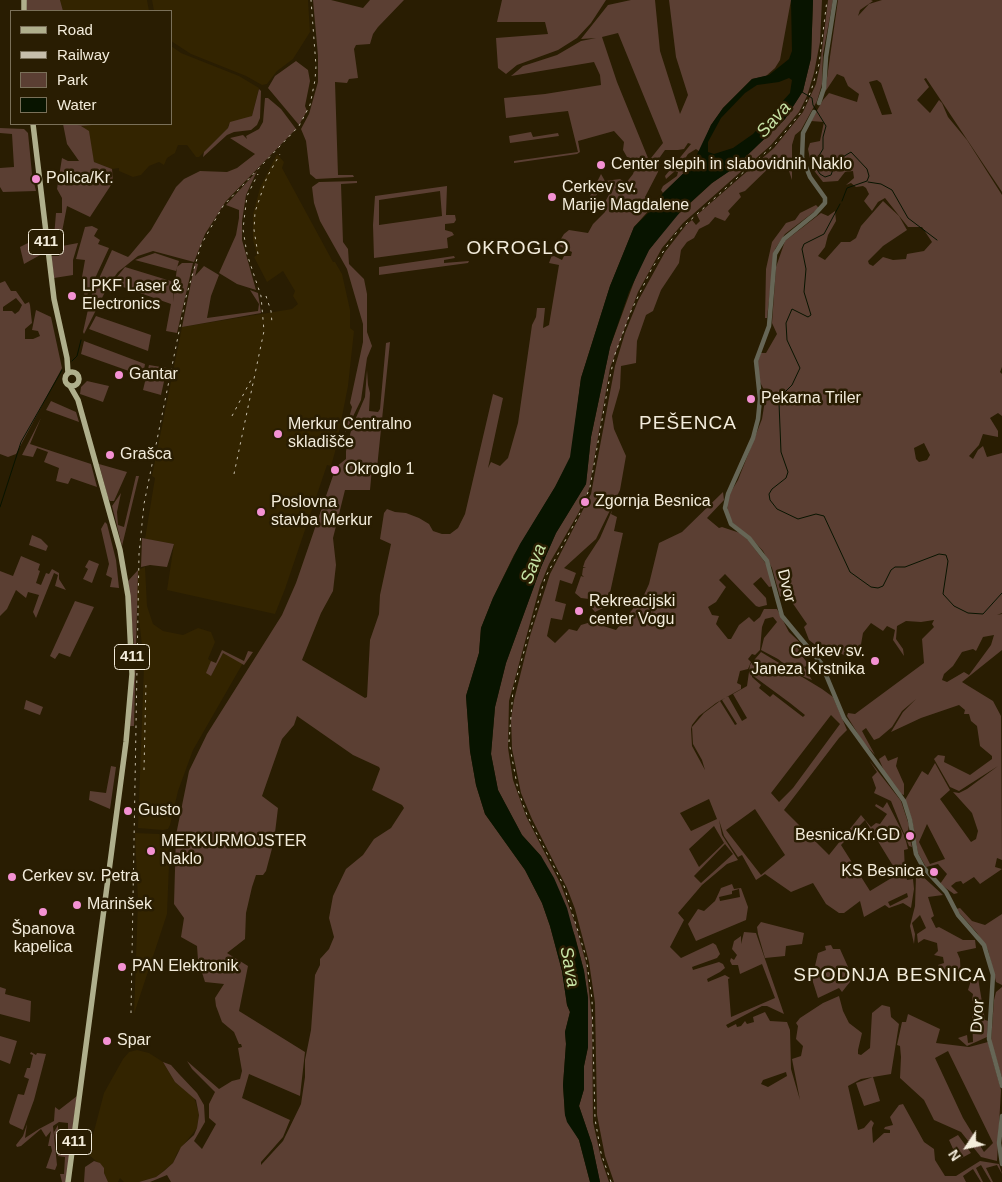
<!DOCTYPE html>
<meta charset="utf-8">
<style>
body{margin:0}
#map{position:relative;width:1002px;height:1182px;overflow:hidden;background:#291d02;font-family:Helvetica,sans-serif}
canvas{display:block}
.legend{position:absolute;left:10px;top:10px;width:162px;height:115px;box-sizing:border-box;background:#291d02;border:1px solid #7a7059;margin:0;padding:6px 9px;list-style:none;font-size:15px;color:#f3ecdb}
.legend li{display:flex;align-items:center;gap:10px;height:25px}
.legend b{width:25px;border:1px solid #7a7059}
.north{position:absolute;left:942px;top:1122px;width:50px;height:50px;-webkit-text-stroke:4px #291d02;paint-order:stroke;rotate:236deg;font-size:14px;font-weight:700;line-height:20px;text-align:center;color:#f3ecdb}
.north::after{content:'';display:block;margin:auto;width:18px;height:22px;background:#f3ecdb;clip-path:polygon(50% 0,100% 100%,50% 72%,0 100%)}
</style>
<div id="map">
<canvas width="1002" height="1182"></canvas>
<ul class="legend">
<li><b style="height:6px;background:#afaf8c"></b>Road</li>
<li><b style="height:6px;background:#c6beab"></b>Railway</li>
<li><b style="height:14px;background:#5b3f33"></b>Park</li>
<li><b style="height:14px;background:#081400"></b>Water</li>
</ul>
<div class="north">N</div>
</div>
<script>
const context = document.querySelector('canvas').getContext('2d');
context.lineJoin = 'round';
function fillPath(path, color) { context.fillStyle = color; context.fill(path, 'evenodd'); }
const shape = rows => new Path2D(rows.map(r => 'M' + r).join(''));
function strokePath(path, color, width, dash) { context.strokeStyle = color; context.lineWidth = width; context.lineCap = dash ? 'butt' : 'round'; context.setLineDash(dash || []); context.stroke(path); }
function label(font, color, halo, rows, align = 'center') {
  context.font = font + ' Helvetica,sans-serif'; context.lineWidth = 5; context.setLineDash([]); context.textBaseline = 'middle'; context.strokeStyle = halo; context.fillStyle = color; for (const [text, x, y, turn = 0] of rows) {
    context.save(); context.translate(x, y); context.rotate((+turn || 0) * Math.PI / 180); context.textAlign = isNaN(turn) ? turn : align; if (halo) context.strokeText(text, 0, 0); context.fillText(text, 0, 0); context.restore();
  }
}
fillPath(shape([
 [60,0,147,0,149,11,63,11],
 [152,0,308,0,310,32,293,59,277,71,267,84,262,85,246,76,191,54,171,41,171,11,154,11],
 [171,46,181,53,239,76,259,88,252,116,228,125,228,128,199,157,196,157,187,145,178,145,175,153,167,158,164,165,159,162,149,166,141,175,133,177,119,171,119,168,112,169,94,162,88,134,81,125,171,124],
 [277,154,284,162,282,168,333,262,335,262,342,274,350,310,350,328,354,331,348,386,335,452,331,466,327,465,285,589,275,614,167,590,174,544,145,539,155,478,152,476,182,327,292,309,298,304,293,296,295,291,283,271,267,282,254,257,257,255,253,240,253,214,260,188],
 [145,567,147,606,153,624,163,631,183,635,198,628,211,632,215,642,208,659,211,661,211,676,223,652,243,663,193,750,178,791,170,825,168,829,163,830,138,828,144,666,137,598,137,575,138,570],
 [135,833,159,834,170,840,167,914,134,1014,138,901],
 [137,1050,149,1053,163,1062,175,1082,194,1097,199,1114,197,1128,177,1153,173,1163,156,1177,139,1182,124,1182,120,1178,118,1182,108,1182,104,1173,104,1168,88,1154,104,1093,123,1059,129,1052]
]), '#332400');
fillPath(shape([
 [26,0,60,0,63,11,27,11],
 [313,0,331,0,363,8,370,0,404,0,378,27,373,34,370,44,356,45,354,49,358,78,349,79,347,83,335,82,338,175,353,175,354,177,316,179,310,174,306,141,301,129,309,114,318,82,318,56],
 [502,0,606,0,591,23,577,38,558,50,517,65,506,74,498,68,496,38,548,34,545,22,497,22],
 [631,0,655,0,660,51,680,114,688,95,676,57,669,0,791,0,780,60,775,68,766,76,752,79,723,108,711,125,700,152,696,149,688,154,681,165,684,173,663,193,661,190,663,186,677,176,678,172,675,171,666,179,665,176,691,144,688,143,684,149,678,150,665,150,660,157,658,172,645,197,650,202,660,198,634,227,610,286,581,378,571,457,555,487,514,555,493,598,481,628,479,653,466,696,470,751,476,785,485,814,525,870,542,903,550,926,562,971,567,1005,570,1012,565,1032,566,1044,563,1085,565,1115,579,1140,590,1182,171,1182,167,1175,150,1182,139,1182,156,1177,164,1171,173,1163,181,1147,194,1135,197,1128,199,1115,196,1100,175,1082,163,1062,171,1065,179,1074,197,1093,204,1105,205,1122,194,1141,202,1149,216,1124,209,1118,209,1104,215,1092,192,1069,187,1061,219,1089,232,1081,240,1079,242,1071,238,1048,242,1047,241,1044,239,1044,234,1032,222,1022,216,1006,215,998,224,984,205,982,198,960,197,946,181,937,184,918,174,904,176,835,189,771,207,734,282,615,296,583,336,467,346,459,346,451,352,427,365,397,367,370,368,385,370,393,369,411,378,412,380,409,386,343,390,342,377,468,372,468,370,490,345,490,333,538,336,565,333,591,321,613,302,660,365,698,367,697,370,640,379,614,380,595,391,544,380,539,384,513,387,509,395,512,406,513,419,518,429,524,433,531,442,534,450,534,458,528,465,514,493,394,503,398,488,468,491,462,500,466,508,458,518,423,532,325,536,317,537,308,545,308,543,328,549,325,559,265,549,263,552,255,562,260,564,256,571,256,572,252,557,245,564,234,569,230,588,233,593,224,605,212,605,202,611,191,612,184,606,183,601,186,594,200,589,198,601,174,605,181,620,179,626,183,633,174,638,160,627,157,623,150,624,142,614,131,578,141,580,152,577,154,514,163,514,161,578,152,568,111,506,118,504,98,545,94,601,85,600,75,594,62,511,76,523,66,557,55,581,41,596,38,581,39,608,5],
 [618,33,663,143,651,158,648,158,617,82,602,37],
 [297,716,353,755,379,767,380,769,372,790,402,805,404,808,391,828,374,839,363,855,346,869,333,896,329,918,334,937,329,949,320,959,320,965,315,975,311,1030,305,1060,305,1077,301,1104,283,1141,261,1165,261,1162,283,1137,290,1120,242,1098,249,1074,300,1096,305,1052,239,1011,248,966,227,953,245,939,246,913,252,887,256,875,263,875,266,871,274,841,278,808,262,796,282,739,294,725],
 [813,0,822,0,820,42,814,73,807,96,799,112,771,145,683,223,662,248,638,292,610,368,589,489,579,512,549,564,540,586,509,701,508,748,513,780,526,816,561,885,575,923,586,963,592,1020,593,1122,601,1158,609,1182,600,1182,592,1144,579,1106,584,1089,584,1066,588,1047,588,998,584,971,575,936,541,856,522,835,498,790,491,754,495,707,506,663,541,567,556,533,586,484,591,437,610,347,638,271,649,250,672,220,712,183,734,168,785,119,803,91,811,58],
 [828,0,833,0,823,54,822,84,817,101,801,130,795,135,792,145,792,180,787,165,781,159,778,159,745,191,739,193,741,197,728,211,730,214,725,221,715,217,709,224,699,229,694,238,687,242,681,250,679,263,661,290,653,311,646,315,637,341,636,363,621,366,620,388,612,416,614,429,626,456,620,490,596,539,564,568,576,573,572,584,560,580,555,601,566,604,562,620,551,618,547,636,555,643,569,629,577,631,581,625,591,622,594,618,600,625,616,630,644,595,649,584,659,543,682,532,723,492,724,500,707,518,719,528,722,527,740,533,748,540,767,565,773,586,769,587,761,577,753,584,766,598,767,605,759,607,756,606,725,574,719,580,726,587,716,602,708,607,712,615,719,616,716,624,728,639,731,639,739,625,749,617,754,622,760,617,764,609,777,609,789,632,809,651,802,656,809,665,804,667,812,680,797,674,778,659,761,650,764,638,777,622,773,617,765,619,762,627,760,650,755,655,752,654,748,659,751,662,748,669,740,671,737,683,741,685,741,689,716,703,699,716,692,725,691,729,692,746,705,770,702,760,693,744,692,727,704,713,720,701,735,725,737,724,722,700,728,696,742,721,747,718,733,694,747,686,750,665,761,652,822,689,833,697,847,730,839,738,784,810,829,855,861,815,871,827,876,823,880,824,887,814,875,806,876,804,883,808,887,802,905,837,908,849,904,850,905,871,907,880,913,879,914,889,911,908,903,903,889,908,885,905,864,917,860,901,844,913,839,913,826,904,813,883,791,892,765,874,756,880,742,855,738,857,724,836,719,820,722,835,738,860,727,864,702,885,678,913,684,920,670,947,681,958,713,943,716,945,720,954,717,958,692,967,693,970,719,962,723,964,725,968,720,972,707,979,708,982,725,975,730,978,728,979,731,1017,775,998,762,964,740,974,738,965,732,965,730,961,731,958,734,960,737,955,732,949,734,941,741,936,741,944,744,932,756,933,784,1014,767,1006,762,1006,726,1025,728,1028,736,1024,737,1027,741,1026,745,1021,747,1024,754,1022,753,1017,765,1012,770,1021,787,1022,790,1030,791,1069,800,1100,792,1059,801,1056,803,1046,796,1039,798,1026,796,1023,800,1018,823,1003,839,996,843,1011,849,1023,862,1033,858,1050,858,1054,861,1055,870,1048,872,1013,882,1005,890,1007,891,1017,899,1024,891,1074,861,1079,848,1086,858,1130,864,1128,871,1120,874,1123,872,1128,873,1143,884,1133,890,1133,890,1130,884,1129,885,1127,893,1125,890,1117,899,1105,903,1104,924,1142,934,1149,935,1160,945,1176,956,1176,980,1161,999,1164,1002,1174,997,1165,986,1168,993,1182,991,1182,981,1165,976,1168,983,1182,981,1182,973,1169,963,1176,966,1182,614,1182,605,1156,597,1115,595,1003,589,962,575,909,567,888,532,819,521,793,512,749,511,719,514,700,530,636,550,574,591,494,615,366,625,333,638,301,665,252,686,225,692,220,696,225,700,221,697,215,774,148,803,112,816,84,820,66],
 [752,675,790,703,805,715,803,717,773,694,770,697,759,688,761,685,752,677],
 [831,715,840,724,793,788,779,802,771,793],
 [709,799,717,819,691,831,680,813],
 [755,809,785,855,761,875,726,830],
 [865,820,898,874,870,891,841,845],
 [714,826,724,843,699,867,689,849],
 [725,844,733,854,701,883,694,876],
 [907,893,908,897,890,906,888,902],
 [786,1072,787,1076,768,1087,761,1084,763,1080],
 [838,0,871,0,873,1,860,10,858,16,869,4,882,0,1002,0,1002,192,926,78,924,79,929,87,917,100,930,113,939,100,942,103,948,117,967,140,1002,195,1002,367,1000,372,1002,374,1002,416,998,413,990,418,998,431,998,437,983,434,979,445,969,456,973,459,978,450,983,446,987,457,1002,453,1002,613,997,615,1002,614,1002,650,962,682,993,701,1001,716,1002,860,997,858,995,867,1002,869,980,884,974,877,963,884,961,881,956,882,951,886,958,893,954,894,940,884,947,874,938,864,926,867,918,853,912,820,905,800,922,771,928,775,935,763,950,790,940,799,971,842,976,839,978,831,972,813,953,792,959,793,967,789,998,766,959,791,950,787,934,759,938,755,945,756,944,762,970,775,992,759,992,756,980,746,977,726,971,721,969,714,964,714,965,710,959,705,921,718,891,732,903,712,916,699,902,711,892,727,879,738,874,740,866,728,862,731,875,755,863,742,847,716,848,713,855,714,924,663,922,639,934,627,932,624,934,620,921,622,906,621,897,626,896,639,903,649,904,656,893,640,895,630,887,626,883,631,871,623,863,633,860,650,863,654,860,656,848,656,818,647,809,640,804,627,807,624,785,592,780,597,772,568,763,551,752,539,733,523,728,514,727,504,729,495,738,480,762,419,766,394,759,380,758,361,761,353,766,353,777,334,772,323,776,267,785,241,821,213,828,216,835,211,836,221,828,235,825,247,818,256,825,260,841,242,850,242,856,238,861,226,883,201,899,216,907,230,883,246,868,261,869,264,873,266,883,257,893,260,906,259,907,254,924,251,932,242,922,227,908,227,885,198,878,202,872,211,864,201,869,194,866,188,863,186,856,187,851,183,846,185,854,178,853,171,845,172,838,181,823,182,812,168,808,149,810,143,820,141,824,122,811,121,823,100,829,93,857,102,859,94,848,86,844,77,837,74,825,92],
 [877,80,881,83,892,114,882,115,869,82],
 [924,443,930,455,927,460,919,462,916,459,914,448],
 [994,635,991,645,969,675,964,672,947,682,942,680,944,674,953,666,962,652,973,649,976,651,983,637],
 [927,824,945,859,930,864,919,842],
 [296,61,308,70,310,81,305,106,307,111,299,125,268,88,275,76],
 [259,89,261,91,260,118,257,125,251,130,234,132,227,135,203,157,204,152,228,128,230,122,252,116],
 [265,98,268,98,281,109,296,129,226,201,205,234,194,262,153,251,138,256,118,272,109,284,84,334,83,332,91,296,112,250,128,257,130,255,151,230,176,187,184,179,200,171,227,172,237,168,255,154,230,138,243,135,247,139,246,136,259,129,263,122],
 [63,124,92,126,81,126,89,131,94,162,112,169,113,182,90,217,67,206,62,232,54,237,56,213,62,213,62,198,57,189,62,158,68,161,79,161,67,144],
 [0,128,24,129,28,133,32,174,36,191,3,192,0,187,0,168,14,167,12,134,0,133],
 [531,132,533,137,558,133,559,136,510,143,509,136],
 [257,171,246,195,242,221,242,240,256,290,237,284,219,273,236,235,239,218,239,210,226,205],
 [357,181,357,183,341,184,343,242,348,249,349,264,364,279,367,294,367,332,372,346,367,358,361,400,345,433,352,407,350,403,363,342,363,324,347,269,320,221,314,203,312,187,319,182],
 [447,186,446,215,455,215,456,220,454,223,445,224,445,230,452,232,454,235,447,238,448,248,374,258,373,225,375,196],
 [440,191,442,216,379,225,379,200],
 [816,205,819,208,785,234,775,249,767,318,765,318,766,269,772,242,786,223,795,220,800,213],
 [92,226,98,229,94,236,100,240,98,244,109,248,85,300,82,277,85,260,76,259,85,227],
 [38,238,41,244,42,254,24,264,20,247],
 [78,243,73,260,73,275,54,278,51,256,59,256,62,246],
 [155,253,179,261,176,271,135,260],
 [454,256,455,258,444,260,444,263,469,261,468,263,379,275,379,267],
 [182,263,193,263,177,333,166,331,171,304,112,283,125,267,174,282,173,302,177,267],
 [195,263,198,264,195,276,204,266,219,275,211,296,207,318,258,311,259,304,250,290,258,293,261,313,182,327],
 [5,281,11,291,16,291,25,304,29,302,30,305,32,323,25,329,25,339,33,339,40,336,38,331,32,330,36,310,51,317,62,368,16,454,8,457,0,454,0,283],
 [16,298,22,305,19,311,15,314,12,311,3,311,3,307],
 [96,316,151,335,148,351,89,329],
 [84,341,145,364,143,376,81,354],
 [149,365,167,368,161,395,143,390],
 [87,381,109,386,103,402,80,394,81,387],
 [51,401,76,412,79,422,46,410],
 [41,418,30,444,91,464,97,487,71,478,68,484,56,481,59,468,44,462,48,452,37,448,33,457,22,455],
 [99,464,127,472,114,501,110,501,108,498],
 [136,476,139,476,137,484,122,546,112,506,121,493,117,512,118,525,124,527],
 [613,508,611,514,617,517,614,531,623,533,608,602,605,607,595,612,589,605,589,599,581,598,575,593,581,576,584,577,582,575,583,568,586,568,583,567,585,561,600,538],
 [105,522,107,524,116,560,119,588,110,587,112,578,106,575,109,564,101,529],
 [32,535,41,539,48,546,46,551,29,545],
 [142,538,174,544,167,567,150,565,141,567],
 [21,556,40,564,38,570,40,571,36,583,41,585,46,573,49,574,52,569,59,573,59,579,66,590,55,586,58,575,54,573,36,618,33,612,39,595,28,592,26,598,16,590,7,609,0,616,0,571,13,576],
 [89,560,99,564,92,583,83,579,88,569,85,567],
 [138,570,134,726,130,726,134,646,128,581],
 [75,601,94,607,70,657,59,653,55,659,50,656],
 [222,650,244,661,248,651,253,652,244,665,223,653,211,676,206,673,211,661,216,663],
 [26,700,43,707,40,715,24,709],
 [885,755,888,761,898,757,896,766,904,784,904,795,901,794,885,773,879,759],
 [869,760,901,801,909,825,908,832,912,847,909,846,891,801,874,793,876,788,872,777,877,772],
 [111,766,116,767,110,809,89,800,90,791,106,793],
 [920,874,943,895,928,897,934,916,931,918,936,928,939,927,963,940,975,940,976,948,957,952,960,959,961,981,952,981,950,972,941,973,938,965,944,963,943,957,934,955,938,951,937,943,924,939,918,943,917,934,926,928,920,915,912,923,915,934,914,944,910,926,915,906,916,876],
 [732,884,734,889,741,888,748,907,746,920,696,941,688,924,698,909,704,911,715,901,721,888],
 [739,889,740,897,720,901,719,897,732,894,732,891],
 [960,908,972,921,985,925,1002,914,1002,985,996,982,988,950,977,933,956,909],
 [761,922,804,933,802,944,786,946,785,956,765,958,758,934,757,927],
 [831,945,833,949,840,949,853,978,842,992,839,988,818,998,812,979,818,953,826,950,825,946],
 [973,974,978,978,985,1020,988,1021,987,1037,967,1046,958,1038,967,1035,968,1043,973,1042,972,1017,975,1004,972,1000,973,994,968,990],
 [0,987,6,989,5,994,31,1001,30,1022,0,1014],
 [1002,987,1002,1078,991,1041,994,1000,996,992],
 [908,1014,940,1029,936,1043,969,1047,988,1042,1001,1090,997,1161,981,1157,961,1132,934,1120,924,1100,900,1078,901,1057,900,1046,897,1045,902,1022,906,1022],
 [948,1051,993,1143,984,1152,963,1118,935,1058],
 [0,1036,17,1041,10,1064,0,1060],
 [31,1052,36,1055,37,1053,46,1054,34,1100,23,1130,10,1124,9,1122,18,1094,24,1095,29,1079,24,1077,27,1068,30,1068,33,1055,30,1054],
 [873,1077,880,1101,864,1106,856,1083],
 [77,1096,66,1182,62,1182,60,1174,64,1174,65,1157,58,1156,54,1132,58,1125,58,1142,68,1143,68,1123,59,1122,53,1126,57,1165,55,1170,46,1168,52,1151,51,1146,48,1146,51,1131,46,1137,41,1129,21,1146,17,1147,16,1145,23,1136,27,1124,25,1138,39,1129,54,1121,55,1107,59,1110],
 [958,1135,971,1153,958,1160,949,1140],
 [94,1161,100,1163,104,1168,104,1173,108,1182,84,1182,85,1167]
]), '#5b3f33');
fillPath(shape([
 [791,0,813,0,811,58,803,91,785,119,734,168,712,183,681,211,649,250,629,292,610,347,591,437,586,484,556,533,541,567,506,663,495,707,491,754,498,790,522,835,541,856,554,878,567,908,584,971,588,998,588,1047,584,1066,584,1089,579,1106,592,1144,600,1182,590,1182,579,1140,567,1122,565,1115,563,1085,566,1044,565,1032,570,1012,567,1005,562,971,550,926,542,903,525,870,485,814,476,785,470,751,466,696,479,653,481,628,493,598,520,544,555,487,570,457,581,378,610,286,634,227,655,206,663,193,692,165,711,125,723,108,752,79,769,75,789,59,792,51],
 [789,78,792,80,790,93,753,134,733,148,714,154,708,152,708,142,721,118,745,93,757,85,779,82]
]), '#081400');
strokePath(shape([
 [802,92,812,98,813,105,826,126,823,137,823,149,817,159,816,168,820,174,825,177,831,175,836,161,851,152,867,169,869,176,867,181,847,188,842,201],
 [868,182,881,184,892,190,908,218,937,240],
 [840,204,824,234,804,244,802,249,806,269,804,292,811,315,808,317,792,309,786,323,787,340,800,368,792,385,782,395,779,403,781,452,788,472,786,478,772,489,769,494,770,500,777,509,798,519,816,514,824,516,850,572,871,587,878,588,883,586,891,570,895,567,905,567,939,554,946,555,948,561,943,594,954,606,968,613,983,614,1002,593],
 [72,361,77,356,81,340],
 [0,507,21,442,62,370]
]), '#081400', 1);
strokePath(shape([
 [819,103,824,88,826,57,835,0],
 [814,112,803,133,802,157,810,177,825,198,825,203,815,214,784,239,775,254,769,326,756,361,760,399,758,419,753,438,728,494,725,508,731,524,749,538,767,561,782,616,821,663,844,718,904,801,910,820,916,854,923,867,946,892,958,915,984,945,993,975,989,1039,1002,1086],
 [1002,1116,999,1143,1002,1164]
]), '#666656', 4.5);
strokePath(shape([
 [24,0,24,11],
 [33,124,54,299,67,358,68,373],
 '65 379a7 7 0 1 1 14 0a7 7 0 1 1-14 0Z',
 [68,1182,126,742,132,674,128,596,120,550,78,400,70,386]
]), '#afaf8c', 5.5);
strokePath(shape([
 [258,254,254,230,255,212,267,177,280,154],
 [266,296,271,311,272,323],
 [232,416,251,380],
 [234,474,264,331,261,296,247,254,243,229,247,196,258,174],
 [144,770,146,682],
 [131,1013,139,554,144,504,186,297,201,245,223,206,299,126,310,105,315,80,316,66,311,0],
 [611,1182,601,1153,595,1119,592,999,586,957,564,886,527,815,518,790,509,742,513,690,545,578,580,513,590,487,609,381,615,354,631,311,652,268,676,233,777,142,802,111,811,91,819,64,827,0]
]), '#c6beab', 1, [2.5, 5]);
for (const [x, y, r, color] of [
 [601,165,5,"#f491d3"],
 [36,179,5,"#f491d3"],
 [552,197,5,"#f491d3"],
 [72,296,5,"#f491d3"],
 [119,375,5,"#f491d3"],
 [751,399,5,"#f491d3"],
 [278,434,5,"#f491d3"],
 [110,455,5,"#f491d3"],
 [335,470,5,"#f491d3"],
 [585,502,5,"#f491d3"],
 [261,512,5,"#f491d3"],
 [579,611,5,"#f491d3"],
 [875,661,5,"#f491d3"],
 [128,811,5,"#f491d3"],
 [910,836,5,"#f491d3"],
 [151,851,5,"#f491d3"],
 [934,872,5,"#f491d3"],
 [12,877,5,"#f491d3"],
 [77,905,5,"#f491d3"],
 [43,912,5,"#f491d3"],
 [122,967,5,"#f491d3"],
 [107,1041,5,"#f491d3"]
]) { const dot = new Path2D(); dot.arc(x, y, r, 0, 2 * Math.PI); context.fillStyle = color; context.fill(dot); strokePath(dot, '#291d02', 2); }
for (const [x, y, w] of [
 [46,242,35],
 [132,657,35],
 [74,1142,35]
]) { const box = new Path2D(); box.roundRect(x - w / 2, y - 12.5, w, 25, 4); context.fillStyle = '#291d02'; context.fill(box); strokePath(box, '#f3ecdb', 1); }
label('bold 15px', '#f3ecdb', null, [
 ["411",46,242],
 ["411",132,657],
 ["411",74,1142]
]);
label('16px', '#f3ecdb', '#291d02', [
 ["Center slepih in slabovidnih Naklo",611,165],
 ["Polica/Kr.",46,179],
 ["Cerkev sv.",562,188],
 ["Marije Magdalene",562,206],
 ["LPKF Laser &",82,287],
 ["Electronics",82,305],
 ["Gantar",129,375],
 ["Pekarna Triler",761,399],
 ["Merkur Centralno",288,425],
 ["skladišče",288,443],
 ["Grašca",120,455],
 ["Okroglo 1",345,470],
 ["Zgornja Besnica",595,502],
 ["Poslovna",271,503],
 ["stavba Merkur",271,521],
 ["Rekreacijski",589,602],
 ["center Vogu",589,620],
 ["Cerkev sv.",865,652,"right"],
 ["Janeza Krstnika",865,670,"right"],
 ["Gusto",138,811],
 ["Besnica/Kr.GD",900,836,"right"],
 ["MERKURMOJSTER",161,842],
 ["Naklo",161,860],
 ["KS Besnica",924,872,"right"],
 ["Cerkev sv. Petra",22,877],
 ["Marinšek",87,905],
 ["Španova",43,930,"center"],
 ["kapelica",43,948,"center"],
 ["PAN Elektronik",132,967],
 ["Spar",117,1041]
], 'left');
label('16px', '#f3ecdb', '#291d02', [
 ["Dvor",786,586,76],
 ["Dvor",978,1016,-86]
]);
label('italic 18px', '#c7e3a6', '#291d02', [
 ["Sava",774,120,-48],
 ["Sava",534,564,-69],
 ["Sava",569,967,79]
]);
context.letterSpacing = '1px';
label('19px', '#f3ecdb', '#291d02', [
 ["OKROGLO",518,249],
 ["PEŠENCA",688,424],
 ["SPODNJA BESNICA",890,976]
]);
context.letterSpacing = '0px';
</script>
